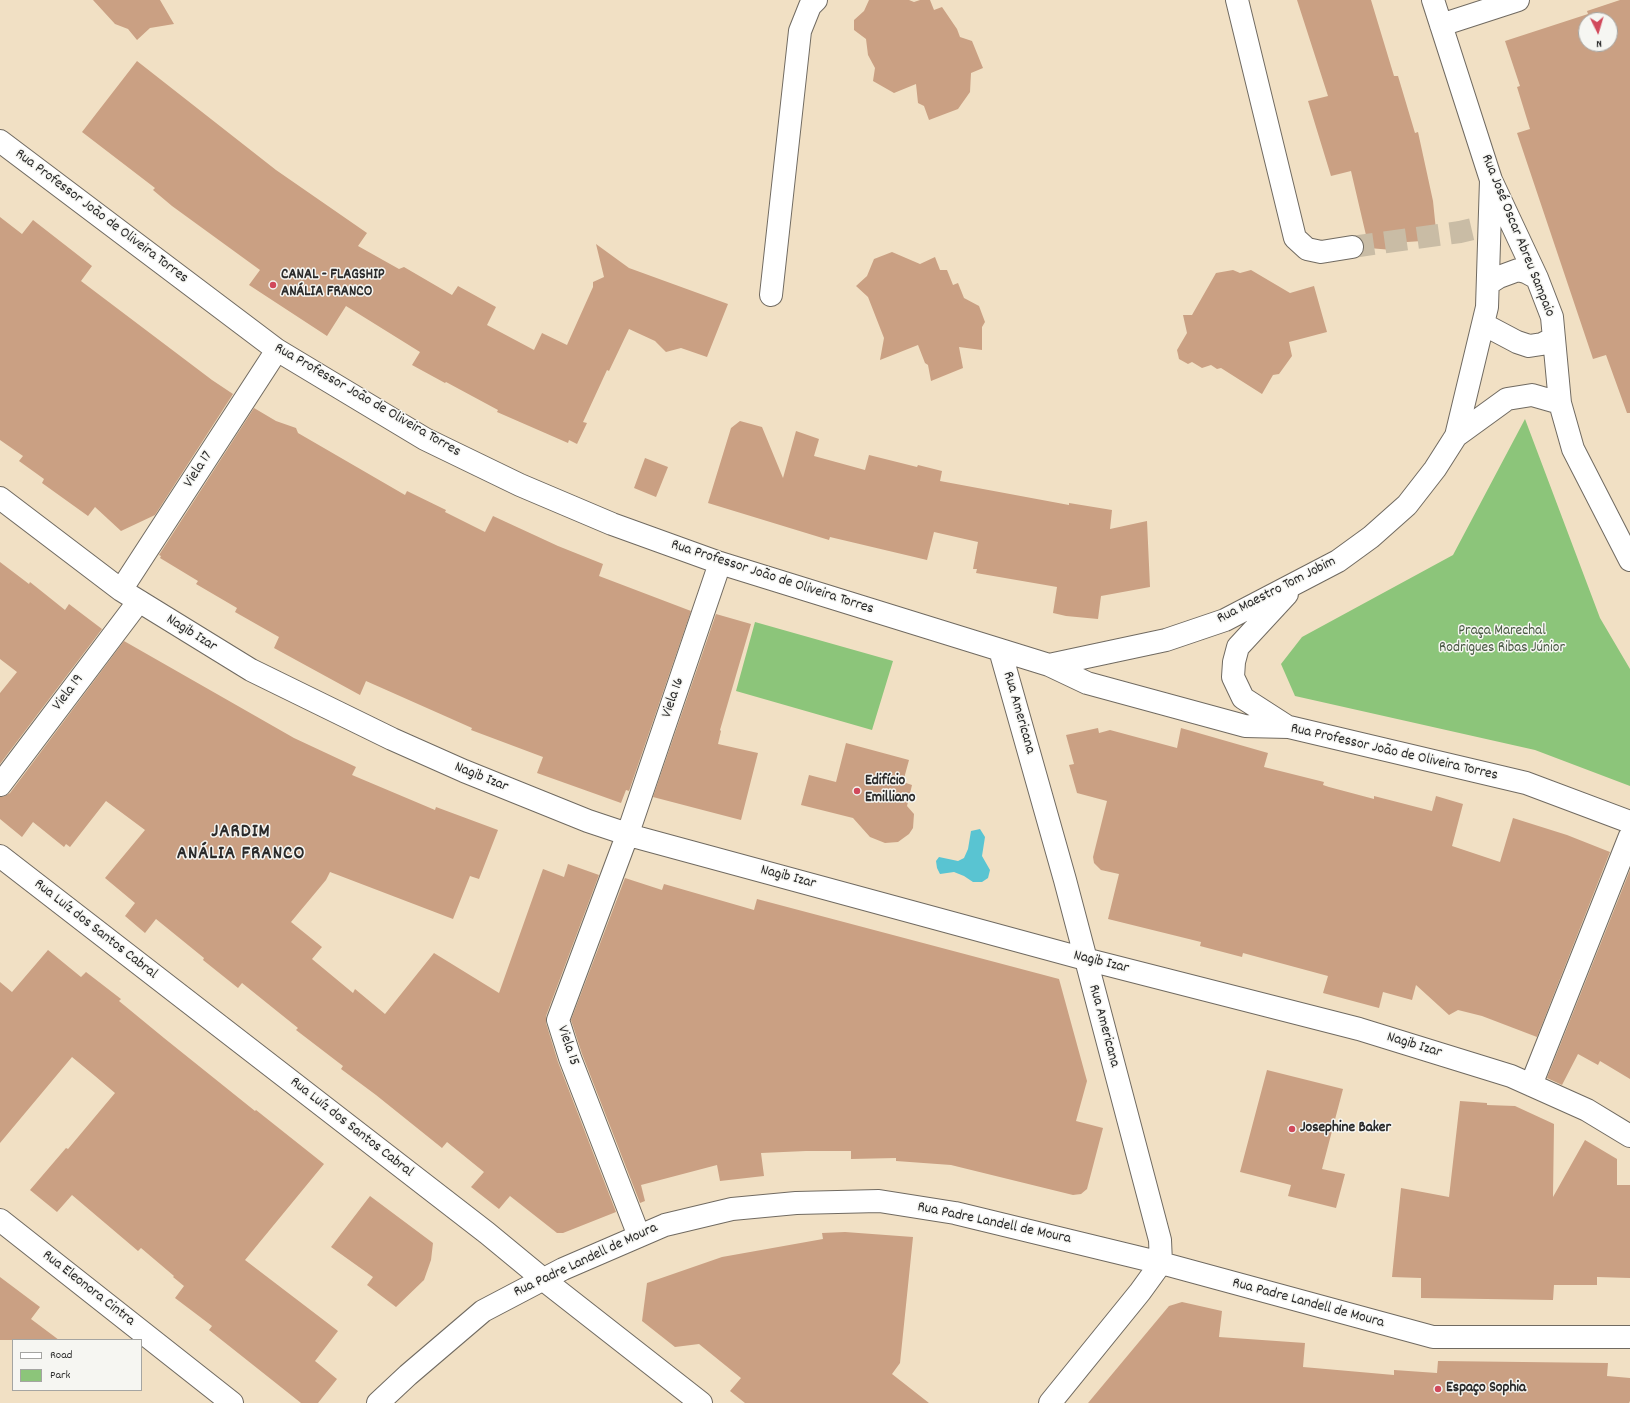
<!DOCTYPE html>
<meta charset="utf-8">
<style>
body{margin:0}
#map{position:relative;width:1630px;height:1403px;overflow:hidden;background:#f1e0c4;font-family:Dekko,sans-serif}
canvas{display:block}
.legend{position:absolute;left:12px;top:1339px;width:130px;height:52px;box-sizing:border-box;background:#f6f6f2;border:1px solid #a5a5a2;margin:0;padding:5px 7px;list-style:none;font-size:12px;color:#2b2b2b}
.legend li{display:flex;align-items:center;gap:8px;height:20px}
.legend b{width:20px;border:1px solid #a5a5a2}
.north{position:absolute;left:1578px;top:12px;width:40px;height:40px;box-sizing:border-box;background:#f6f6f2;border:1px solid #a5a5a2;border-radius:50%;rotate:175deg;font-size:11px;font-weight:700;line-height:16px;text-align:center;color:#2b2b2b}
.north::after{content:'';display:block;margin:auto;width:14px;height:18px;background:#d1495b;clip-path:polygon(50% 0,100% 100%,50% 72%,0 100%)}
</style>
<div id="map">
<canvas width="1630" height="1403"></canvas>
<ul class="legend">
<li><b style="height:5px;background:#fff"></b>Road</li>
<li><b style="height:11px;background:#8cc57a"></b>Park</li>
</ul>
<div class="north">N</div>
</div>
<script>
const context = document.querySelector('canvas').getContext('2d');
context.lineJoin = 'round';
function fillPath(path, color) { context.fillStyle = color; context.fill(path, 'evenodd'); }
const shape = rows => new Path2D(rows.map(r => 'M' + r).join(''));
function strokePath(path, color, width, dash) { context.strokeStyle = color; context.lineWidth = width; context.lineCap = dash ? 'butt' : 'round'; context.setLineDash(dash || []); context.stroke(path); }
function label(font, color, halo, rows, align = 'center') {
  context.font = font + ' Dekko,sans-serif'; context.lineWidth = 3; context.setLineDash([]); context.textBaseline = 'middle'; context.strokeStyle = halo; context.fillStyle = color; for (const [text, x, y, turn = 0] of rows) {
    context.save(); context.translate(x, y); context.rotate((+turn || 0) * Math.PI / 180); context.textAlign = isNaN(turn) ? turn : align; if (halo) context.strokeText(text, 0, 0); context.fillText(text, 0, 0); context.restore();
  }
}
fillPath(shape([
 [1525,419,1600,618,1630,669,1630,786,1535,750,1295,696,1281,664,1302,637,1453,555],
 [755,622,893,661,872,730,736,691]
]), '#8cc57a');
fillPath(shape([
 [980,829,985,837,982,856,990,870,988,878,982,882,973,882,964,876,954,872,940,874,937,868,936,861,939,857,958,861,964,858,968,849,971,831]
]), '#59c4d2');
fillPath(shape([
 [93,0,160,0,174,24,150,28,137,40,128,29,115,24],
 [869,0,909,0,914,2,920,0,930,0,934,10,942,7,957,29,960,37,972,41,983,68,971,73,970,92,958,109,929,120,924,106,918,103,916,84,894,93,873,81,875,68,868,55,866,39,854,30,854,20,864,11],
 [1297,0,1371,0,1394,76,1398,76,1415,133,1418,132,1433,201,1437,240,1392,243,1392,250,1369,248,1351,171,1331,176,1308,101,1328,96],
 [1620,0,1630,0,1630,413,1627,413,1606,355,1593,359,1517,133,1530,129,1517,87,1520,86,1505,41,1588,14,1587,11],
 [1586,20,1610,20,1610,44,1586,44],
 [137,61,276,170,367,233,358,246,399,269,404,267,452,295,458,286,496,307,487,325,534,350,542,333,567,345,593,287,593,282,604,277,596,244,629,268,728,304,707,357,681,348,666,352,655,341,629,329,609,371,607,370,583,422,587,423,577,444,569,440,568,443,497,412,498,410,446,382,445,383,412,365,420,352,346,306,327,336,249,285,260,270,172,206,153,190,155,188,82,132],
 [0,217,22,234,33,220,92,266,81,281,212,380,233,394,155,515,121,531,95,507,88,516,42,483,44,479,19,461,23,456,0,440],
 [892,252,920,264,935,257,940,270,947,270,953,285,958,283,964,298,979,306,985,322,982,327,982,350,959,347,963,368,931,381,928,365,925,363,918,345,880,360,884,338,868,297,856,286,867,276,874,259],
 [1233,270,1240,273,1251,270,1290,293,1314,286,1327,332,1289,342,1292,356,1279,374,1273,375,1262,394,1221,368,1217,369,1211,365,1202,368,1192,362,1188,364,1179,359,1177,350,1187,333,1183,315,1192,315,1216,273],
 [254,408,276,421,296,428,298,433,405,495,407,491,446,510,445,512,485,532,493,516,558,546,603,564,599,576,691,611,629,791,626,790,621,803,537,773,543,757,471,730,472,728,366,681,360,695,274,648,279,637,235,612,237,608,196,584,198,581,160,558,161,556,159,555],
 [740,421,762,427,783,478,796,431,819,439,814,456,865,470,869,455,917,467,918,465,942,471,940,481,1069,505,1069,503,1112,510,1110,529,1147,521,1150,587,1101,596,1098,619,1066,616,1053,613,1057,587,976,573,977,569,973,569,978,542,934,532,927,560,830,537,829,540,708,503,731,428],
 [645,458,668,467,656,497,634,488],
 [0,562,29,584,30,582,65,610,69,604,102,629,0,764,0,693,17,672,0,659],
 [716,614,751,624,720,730,721,731,718,744,758,753,741,820,653,797],
 [124,641,294,738,356,767,352,775,435,810,436,807,498,830,479,879,470,876,453,919,330,872,326,880,291,922,322,947,312,959,353,993,355,989,385,1014,434,953,499,993,543,869,564,877,568,864,599,875,546,1016,546,1023,558,1062,616,1212,563,1233,557,1233,510,1196,499,1209,471,1187,484,1172,447,1142,442,1148,376,1095,341,1069,343,1066,296,1030,298,1028,242,983,238,988,203,960,204,958,156,919,145,933,125,916,135,903,105,878,145,830,106,801,70,847,66,844,64,847,33,822,22,837,0,819,0,797,5,796,10,793],
 [1098,728,1099,733,1110,730,1177,748,1181,728,1268,753,1264,767,1324,782,1323,785,1329,787,1374,799,1374,796,1432,811,1436,796,1463,804,1452,846,1500,862,1513,818,1567,835,1610,852,1537,1037,1482,1016,1458,1010,1449,1015,1416,985,1412,1000,1383,992,1379,1008,1323,993,1328,976,1243,953,1242,957,1200,946,1201,942,1108,919,1119,874,1101,870,1094,863,1093,857,1107,801,1077,793,1069,765,1074,764,1066,735],
 [846,743,909,760,903,782,912,785,907,806,914,814,913,828,909,834,898,842,885,843,870,837,853,818,801,805,809,775,836,782],
 [1630,870,1630,1079,1600,1061,1598,1065,1578,1054,1562,1085,1547,1078],
 [625,878,662,890,664,884,754,910,757,899,1059,979,1087,1081,1076,1121,1103,1128,1087,1189,1081,1194,1073,1195,951,1165,896,1161,896,1158,851,1159,851,1151,806,1151,761,1153,764,1176,720,1181,717,1165,641,1185,645,1201,640,1203,582,1054,571,1020],
 [48,950,81,977,86,972,121,999,119,1001,164,1038,255,1111,256,1110,324,1164,245,1260,338,1331,315,1361,337,1379,318,1403,301,1403,209,1330,212,1326,175,1298,184,1286,173,1277,174,1276,141,1248,138,1251,72,1195,57,1212,30,1190,66,1148,68,1149,115,1093,95,1076,72,1057,0,1143,0,982,12,992],
 [1267,1070,1343,1089,1322,1169,1345,1174,1336,1208,1288,1196,1291,1185,1240,1172],
 [1460,1101,1487,1103,1487,1105,1515,1106,1554,1124,1553,1197,1585,1140,1617,1159,1617,1185,1630,1185,1630,1278,1597,1277,1597,1285,1554,1285,1553,1300,1421,1298,1421,1278,1392,1277,1401,1188,1449,1197],
 [370,1196,433,1243,431,1260,424,1280,396,1307,367,1285,373,1277,331,1247],
 [845,1232,913,1237,900,1363,892,1374,929,1403,745,1403,730,1391,741,1378,699,1344,675,1347,642,1321,647,1283,722,1257,823,1239,822,1233],
 [0,1277,40,1307,31,1319,59,1340,0,1340],
 [1182,1302,1222,1311,1219,1337,1305,1343,1303,1367,1394,1375,1394,1370,1437,1373,1438,1361,1608,1363,1607,1376,1630,1378,1630,1401,1629,1403,1088,1403,1169,1306]
]), '#caa083');
strokePath(shape([
 [1352,247,1460,232,1490,225]
]), '#c9bca5', 22, [22, 11]);
const minor = shape([
 [1237,0,1295,238,1307,249,1321,252,1352,247],
 [1433,0,1491,180,1537,278,1552,317,1560,403,1573,449,1630,560],
 [1441,25,1518,0],
 [0,141,277,350,425,439,520,485,612,524,720,563,1049,665,1087,683,1245,726,1289,727,1526,783,1630,822],
 [1488,284,1499,277,1518,270,1526,272,1537,278],
 [771,295,800,31,810,6,816,0],
 [1483,324,1517,342,1529,346,1542,344,1554,338],
 [1456,436,1507,399,1532,395,1560,403],
 [0,498,121,590,251,670,392,739,464,771,588,821,636,837,1085,959,1359,1029,1511,1076,1587,1110,1630,1136],
 [121,590,277,350],
 [1287,594,1238,647,1234,662,1233,677,1243,698,1288,727],
 [1000,650,1065,880,1160,1240,1161,1263,1140,1292,1050,1403],
 [1049,665,1166,640,1225,620,1338,561,1371,537,1407,505,1435,469,1456,436,1487,307,1491,180],
 [0,785,139,601],
 [0,856,487,1233,544,1280,701,1403],
 [1531,1085,1630,836],
 [0,1220,232,1403],
 [639,1236,570,1058,558,1020,628,833,720,563],
 [378,1403,408,1375,483,1311,563,1269,665,1225,732,1209,796,1203,879,1201,955,1213,1161,1263,1433,1337,1630,1337]
]);
strokePath(minor, '#706a61', 24);
strokePath(minor, '#fff', 22);
for (const [x, y, r, color] of [
 [273,285,4,"#d1495b"],
 [857,791,4,"#d1495b"],
 [1292,1129,4,"#d1495b"],
 [1438,1389,4,"#d1495b"]
]) { const dot = new Path2D(); dot.arc(x, y, r, 0, 2 * Math.PI); context.fillStyle = color; context.fill(dot); strokePath(dot, '#f6f6f2', 1.5); }
label('15px', '#2b2b2b', '#f6f6f2', [
 ["Rua Professor João de Oliveira Torres",101,217,37],
 ["Rua José Oscar Abreu Sampaio",1517,236,68],
 ["Rua Professor João de Oliveira Torres",367,401,30],
 ["Viela 17",199,470,-57],
 ["Rua Professor João de Oliveira Torres",772,578,18],
 ["Rua Maestro Tom Jobim",1277,591,-27],
 ["Nagib Izar",191,634,32],
 ["Viela 19",69,693,-53],
 ["Viela 16",674,698,-71],
 ["Rua Americana",1018,713,74],
 ["Rua Professor João de Oliveira Torres",1394,753,13],
 ["Nagib Izar",481,778,22],
 ["Nagib Izar",788,878,15],
 ["Rua Luíz dos Santos Cabral",95,930,38],
 ["Nagib Izar",1101,963,14],
 ["Rua Americana",1103,1026,75],
 ["Viela 15",567,1046,71],
 ["Nagib Izar",1414,1046,17],
 ["Rua Luíz dos Santos Cabral",351,1128,38],
 ["Rua Padre Landell de Moura",994,1224,12],
 ["Rua Padre Landell de Moura",586,1261,-25],
 ["Rua Eleonora Cintra",88,1289,38],
 ["Rua Padre Landell de Moura",1308,1304,15]
]);
label('bold 15px', '#2b2b2b', '#f6f6f2', [
 ["CANAL - FLAGSHIP",281,276],
 ["ANÁLIA FRANCO",281,293],
 ["Edifício",865,782],
 ["Emilliano",865,799],
 ["Josephine Baker",1300,1129],
 ["Espaço Sophia",1446,1389]
], 'left');
label('15px', '#485943', '#f6f6f2', [
 ["Praça Marechal",1502,632],
 ["Rodrigues Ribas Júnior",1502,649]
]);
context.letterSpacing = '1px';
label('bold 19px', '#2b2b2b', '#f6f6f2', [
 ["JARDIM",241,833],
 ["ANÁLIA FRANCO",241,855]
]);
context.letterSpacing = '0px';
</script>
